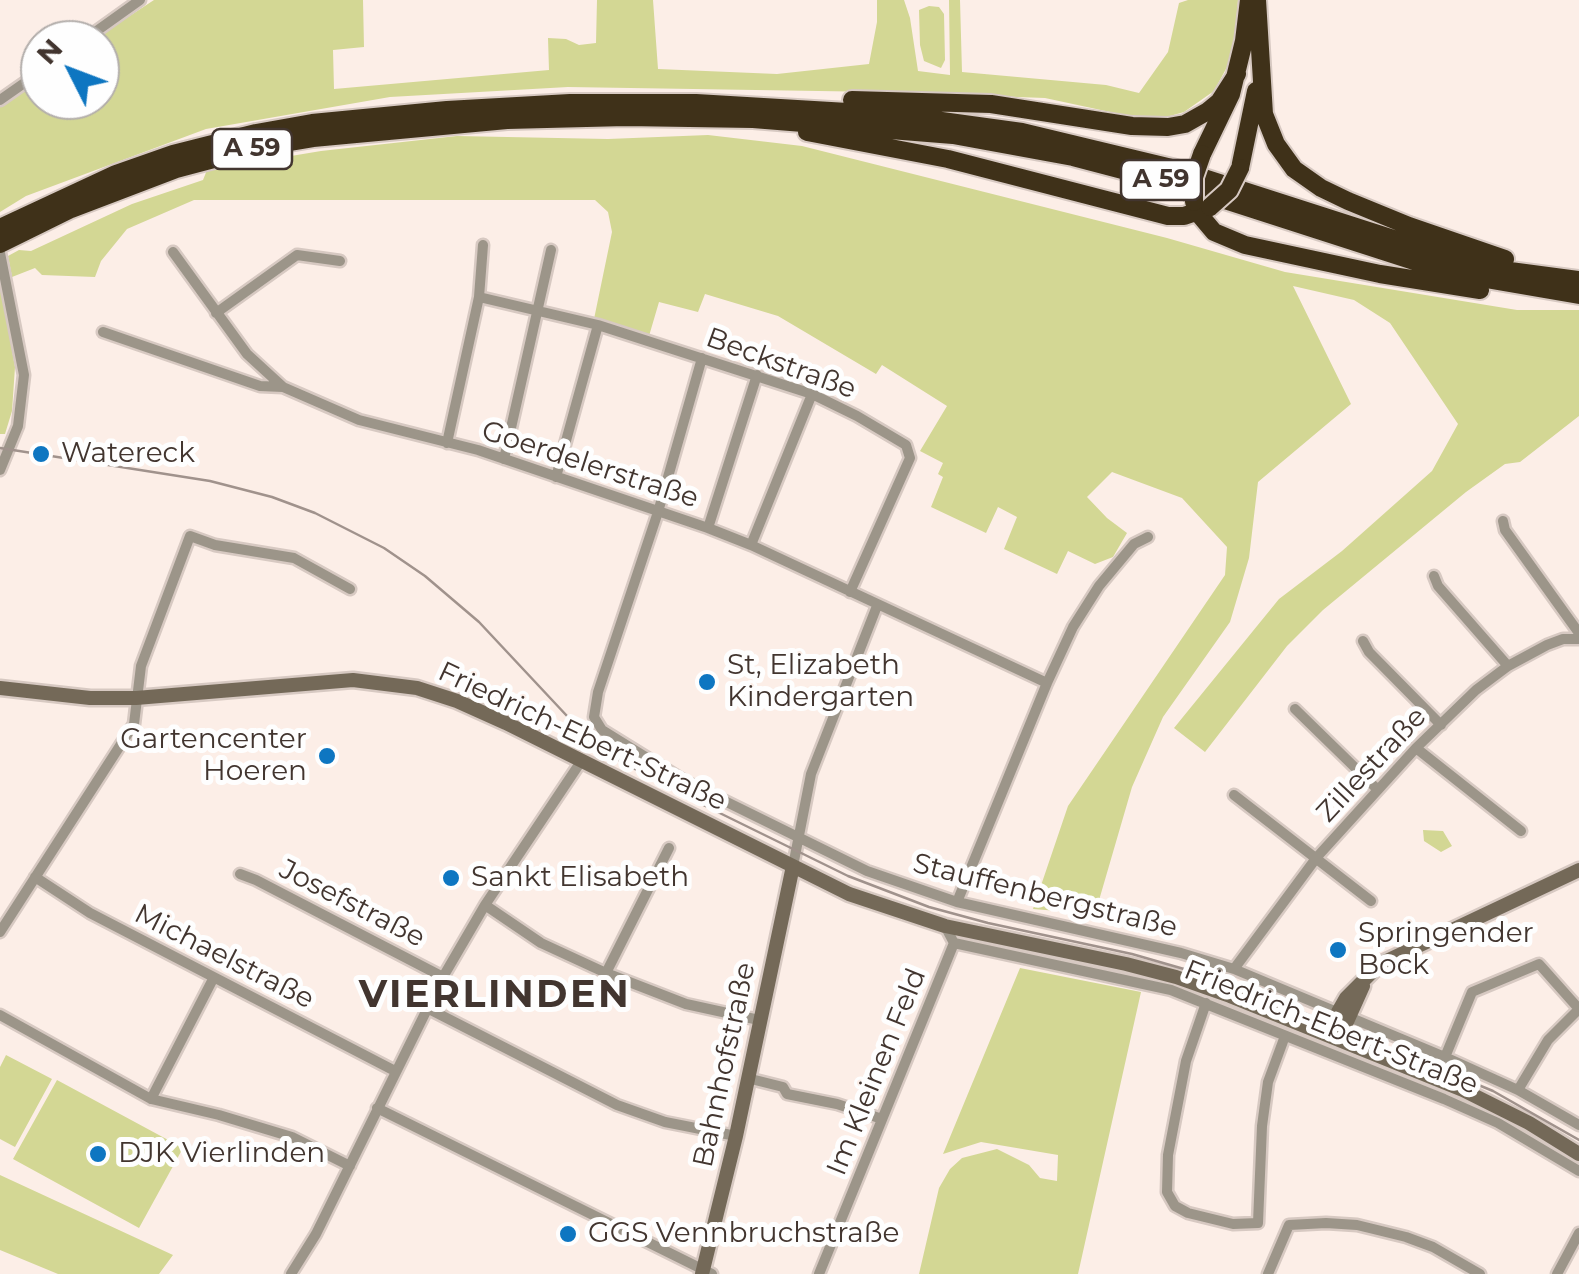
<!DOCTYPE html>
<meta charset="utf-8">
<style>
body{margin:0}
#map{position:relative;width:1579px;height:1274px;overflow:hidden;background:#fceee7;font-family:Montserrat,sans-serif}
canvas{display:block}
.north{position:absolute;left:20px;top:20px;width:100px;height:100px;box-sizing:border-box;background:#fefefe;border:2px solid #b3aeab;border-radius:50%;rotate:312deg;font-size:28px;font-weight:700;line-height:40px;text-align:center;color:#42352f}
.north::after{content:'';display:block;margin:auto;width:35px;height:45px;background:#0e76c1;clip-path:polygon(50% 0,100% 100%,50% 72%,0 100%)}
</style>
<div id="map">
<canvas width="1579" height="1274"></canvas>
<div class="north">N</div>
</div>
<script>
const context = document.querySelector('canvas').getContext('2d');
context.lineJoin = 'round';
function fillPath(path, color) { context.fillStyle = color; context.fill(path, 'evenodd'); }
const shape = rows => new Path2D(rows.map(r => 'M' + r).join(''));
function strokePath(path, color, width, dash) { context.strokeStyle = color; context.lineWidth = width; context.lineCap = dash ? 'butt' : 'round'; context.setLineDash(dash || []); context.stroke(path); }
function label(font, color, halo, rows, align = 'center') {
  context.font = font + ' Montserrat,sans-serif'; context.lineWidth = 10; context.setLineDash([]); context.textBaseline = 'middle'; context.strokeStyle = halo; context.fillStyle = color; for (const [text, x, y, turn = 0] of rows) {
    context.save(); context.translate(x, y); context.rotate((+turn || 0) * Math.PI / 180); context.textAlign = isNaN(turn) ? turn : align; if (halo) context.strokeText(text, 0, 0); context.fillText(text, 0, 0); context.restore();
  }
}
fillPath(shape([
 [154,0,363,0,364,47,333,50,334,89,549,70,548,38,566,39,579,45,596,43,597,0,653,0,658,69,777,74,869,64,877,22,877,0,904,0,910,18,918,71,950,75,949,0,960,0,962,72,1106,85,1139,93,1168,52,1179,3,1188,0,1238,0,1233,56,1214,91,1184,112,1152,121,1045,98,881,92,568,87,390,97,206,129,26,196,0,212,0,102,40,75,40,100,100,100,100,40,93,40],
 [929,6,939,7,944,14,945,60,941,68,924,61,920,45,919,10],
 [708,135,802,146,1167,238,1285,272,1517,310,1579,310,1579,416,1520,462,1505,464,1466,492,1323,610,1287,646,1205,752,1174,728,1279,599,1342,551,1432,471,1458,424,1390,323,1354,300,1293,286,1351,404,1258,482,1249,558,1230,622,1163,717,1132,787,1095,914,1033,909,1068,806,1225,575,1227,547,1182,498,1112,472,1087,497,1107,518,1127,533,1113,557,1095,564,1068,551,1057,574,1004,549,1017,517,998,507,986,533,931,507,943,477,938,474,943,463,920,451,947,406,882,365,876,374,778,316,705,294,698,312,659,302,649,336,594,319,612,232,608,212,595,200,194,200,127,229,101,261,95,277,42,275,35,268,12,277,8,256,19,250,31,251,132,204,203,180,207,170,321,151,457,136,608,139],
 [0,281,15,367,12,411,5,434,0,434],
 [1423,830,1443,831,1452,846,1441,852,1424,841],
 [1020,968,1141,992,1078,1274,919,1274,939,1188,950,1169,962,1158,997,1149,1029,1165,1040,1178,1057,1181,1058,1155,981,1142,943,1154],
 [6,1055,52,1079,15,1147,0,1139,0,1067],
 [57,1080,183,1148,139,1228,13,1159],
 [0,1175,173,1255,159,1274,58,1274,0,1250]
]), '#d3d794');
const street = shape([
 [84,40,140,0],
 [0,100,40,72],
 [173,252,247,354,283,387],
 [0,253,24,375,18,426,0,470],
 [479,297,598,325,812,394,857,416,906,445,910,458,850,592],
 [216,313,297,255,340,261],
 [103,332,260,386,283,387,359,420,478,450,708,528,751,545,1047,683,957,902],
 [702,358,658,512,598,692,594,717,602,730,686,782,867,871,957,902,1181,953,1234,969,1445,1057,1518,1090,1579,1125],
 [447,443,479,297,483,245],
 [504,459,551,250],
 [556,477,598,325],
 [1503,521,1505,530,1579,633],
 [708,528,757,375],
 [751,545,812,394],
 [1434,576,1438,586,1508,666],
 [1363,641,1369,652,1441,725],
 [1047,683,1073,627,1099,586,1134,544,1148,537],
 [1295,709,1377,789],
 [1416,748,1521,831],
 [1234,795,1371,901],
 [793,866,811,774,877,606],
 [240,874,256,880,443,977],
 [35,877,90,913,395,1071],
 [485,905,541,943,606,973,686,1004,759,1020],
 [945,926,954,943,1171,990,1444,1099,1498,1123,1579,1171],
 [0,932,134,724,141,666,190,536,215,545,294,558,350,589],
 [1234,969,1317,857,1416,748,1476,690,1508,666,1547,645,1563,639,1579,639],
 [606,973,669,848],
 [1206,1003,1186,1061,1168,1155,1167,1192,1175,1206,1188,1213,1233,1224,1258,1223,1262,1126,1268,1082,1285,1036],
 [427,1008,617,1105,665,1122,736,1136],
 [0,1015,151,1099,219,1115,292,1137,350,1166],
 [1445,1057,1472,992,1539,964,1579,1009,1548,1040,1518,1090],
 [747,1078,783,1087,787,1094,837,1104,882,1119],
 [151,1099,213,979],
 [377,1108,712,1274],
 [291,1274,316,1234,443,977,485,905,582,760],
 [819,1274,954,943],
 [1268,1274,1289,1225,1326,1223,1357,1225,1406,1237,1433,1247,1480,1274],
 [1557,1274,1579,1233]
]);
const secondary = shape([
 [0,688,90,698,136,698,353,680,417,688,457,701,506,723,849,894,945,926,1126,964,1176,977,1230,996,1463,1090,1529,1123,1579,1154],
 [1335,1038,1338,1012,1346,998,1380,964,1579,870],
 [1336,1038,1346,1024,1363,986],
 [702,1274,736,1136,793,866]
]);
const highway = shape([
 [1257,0,1264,114,1276,144,1294,169,1321,188,1348,201,1409,226,1505,259],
 [852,100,991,104,1132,126,1168,127,1185,124,1208,111,1219,102,1237,74],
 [807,132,948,159,1168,216,1184,216,1210,207],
 [1202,154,1231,94,1244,41,1249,0],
 [1240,168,1256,91],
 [1195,203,1198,213,1214,232,1245,245,1380,274,1480,290],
 [0,228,116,174,173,154,256,133,312,123,447,110,570,103,696,103,898,115,1022,132,1176,169,1456,259,1510,271,1579,280],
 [0,244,71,209,176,169,259,147,313,138,507,120,626,117,753,119,953,135,1073,157,1172,183,1451,273,1579,295]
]);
strokePath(street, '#d7c9c2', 15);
strokePath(secondary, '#d7c9c2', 19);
strokePath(highway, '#d7c9c2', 22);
strokePath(street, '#9c9589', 10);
strokePath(secondary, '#746958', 14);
strokePath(highway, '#3f3119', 18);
strokePath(shape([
 [0,448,210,481,272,497,315,513,384,548,425,576,479,622,582,732,620,761,683,795,848,876,929,907,988,923,1132,954,1229,982,1493,1091,1579,1140]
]), '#a0928c', 2.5);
const highwayBridge = shape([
 [1194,202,1194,177,1202,154],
 [1210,207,1229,190,1240,168]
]);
strokePath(highwayBridge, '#d7c9c2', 22, []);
strokePath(highwayBridge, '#3f3119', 18);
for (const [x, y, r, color] of [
 [41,454,10,"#0e76c1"],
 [707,682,10,"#0e76c1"],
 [327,756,10,"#0e76c1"],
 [451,878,10,"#0e76c1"],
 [1338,950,10,"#0e76c1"],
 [98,1154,10,"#0e76c1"],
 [568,1234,10,"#0e76c1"]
]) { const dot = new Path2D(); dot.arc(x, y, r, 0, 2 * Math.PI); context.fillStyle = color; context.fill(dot); strokePath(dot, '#fefefe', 4); }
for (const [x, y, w] of [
 [252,149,80],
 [1161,180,80]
]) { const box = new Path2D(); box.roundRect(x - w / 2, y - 20, w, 40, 8); context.fillStyle = '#fefefe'; context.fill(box); strokePath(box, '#42352f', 2.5); }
label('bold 25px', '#42352f', null, [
 ["A 59",252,149],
 ["A 59",1161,180]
]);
label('28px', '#42352f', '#fefefe', [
 ["Beckstraße",781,364,20],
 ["Goerdelerstraße",590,465,18],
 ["Friedrich-Ebert-Straße",582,737,25],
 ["Zillestraße",1372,765,-47],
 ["Stauffenbergstraße",1045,896,14],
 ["Josefstraße",352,904,27],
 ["Michaelstraße",224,957,27],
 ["Friedrich-Ebert-Straße",1331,1028,22],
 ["Bahnhofstraße",725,1065,-78],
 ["Im Kleinen Feld",877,1072,-68]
]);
label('28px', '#42352f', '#fefefe', [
 ["Watereck",61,454],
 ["St, Elizabeth",727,666],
 ["Kindergarten",727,698],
 ["Gartencenter",307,740,"right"],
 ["Hoeren",307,772,"right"],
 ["Sankt Elisabeth",471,878],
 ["Springender",1358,934],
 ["Bock",1358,966],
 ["DJK Vierlinden",118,1154],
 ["GGS Vennbruchstraße",588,1234]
], 'left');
context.letterSpacing = '2.5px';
label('bold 38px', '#42352f', '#fefefe', [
 ["VIERLINDEN",495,996]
]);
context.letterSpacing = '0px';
</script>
